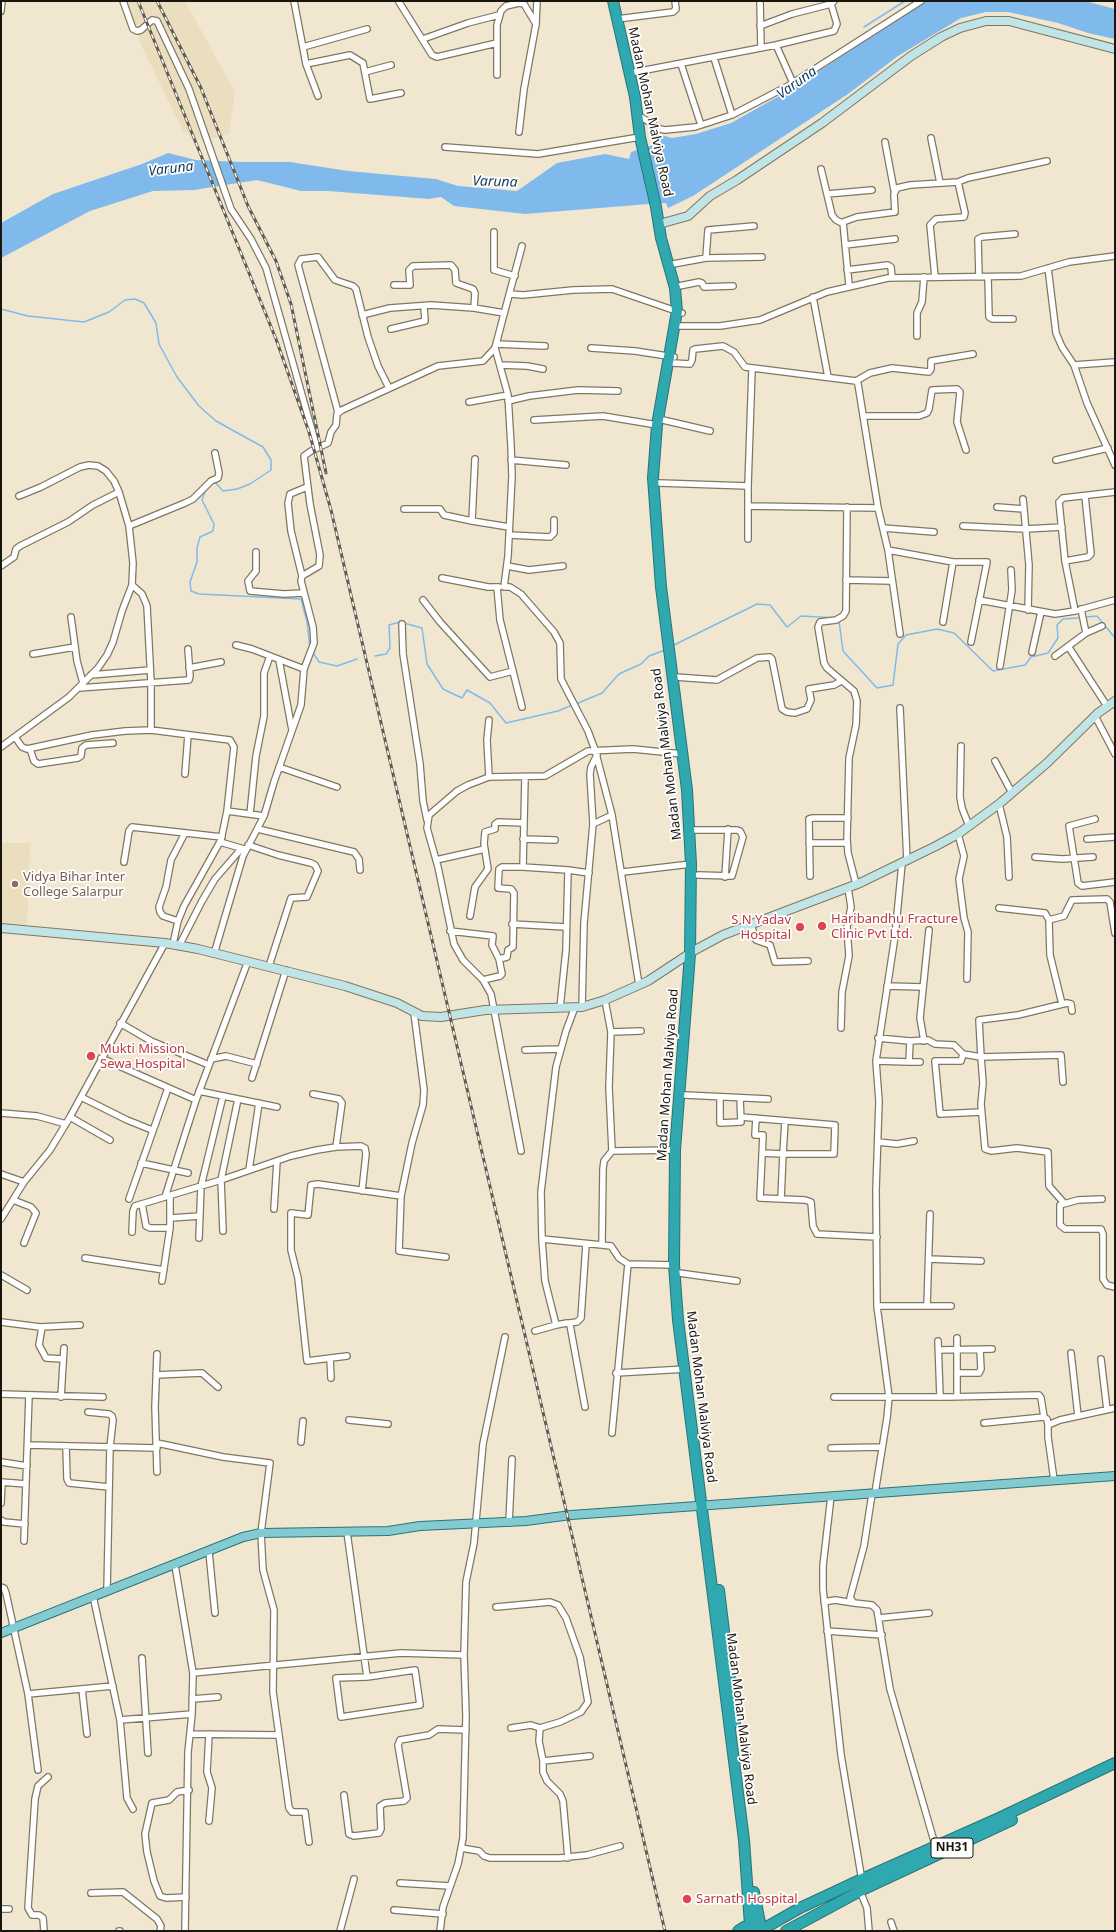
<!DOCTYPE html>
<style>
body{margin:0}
#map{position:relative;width:1116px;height:1932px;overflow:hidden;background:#f1e7d0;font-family:"Noto Sans",sans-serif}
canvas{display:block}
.frame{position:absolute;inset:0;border:2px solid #19160d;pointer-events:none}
</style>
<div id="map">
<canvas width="1116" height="1932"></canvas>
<div class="frame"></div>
</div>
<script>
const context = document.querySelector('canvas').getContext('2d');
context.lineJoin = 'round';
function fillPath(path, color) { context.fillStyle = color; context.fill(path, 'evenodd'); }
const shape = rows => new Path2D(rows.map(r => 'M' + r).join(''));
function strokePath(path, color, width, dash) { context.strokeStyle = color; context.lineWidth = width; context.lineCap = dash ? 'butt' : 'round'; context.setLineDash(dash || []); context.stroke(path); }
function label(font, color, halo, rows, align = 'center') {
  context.font = font + ' "Noto Sans",sans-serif'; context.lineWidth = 3.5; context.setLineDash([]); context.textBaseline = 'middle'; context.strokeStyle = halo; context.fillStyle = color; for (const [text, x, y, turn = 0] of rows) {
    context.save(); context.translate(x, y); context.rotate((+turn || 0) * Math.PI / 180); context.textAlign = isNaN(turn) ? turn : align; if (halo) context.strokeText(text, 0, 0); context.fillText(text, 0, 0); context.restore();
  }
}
fillPath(shape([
 [126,1,185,1,235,92,229,134,202,141,183,131,141,45],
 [1,843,30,843,27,927,1,926]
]), '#eadebf');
fillPath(shape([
 [926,1,1085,1,1115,9,1115,39,1088,33,1058,23,1008,12,986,12,961,18,898,56,848,94,693,196,668,208,666,203,649,204,525,214,454,206,441,197,429,199,328,191,301,191,257,180,194,190,153,191,90,211,1,258,1,223,53,194,142,164,168,153,196,160,242,162,290,162,348,171,436,179,458,186,517,191,557,163,605,154,629,159,631,152,656,144,661,135,672,138,696,134,731,123,790,90]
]), '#80baec');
strokePath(shape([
 [864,27,905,1],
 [1,309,28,316,84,322,109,312,125,300,135,299,144,303,156,323,159,344,177,377,199,406,216,421,263,447,271,460,271,470,250,484,237,489,223,491,215,482,210,485],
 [206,489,202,500,214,524,213,531,200,537,197,548,197,562,190,582,191,591,199,594,301,599,307,622,310,648],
 [1085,617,1097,616,1115,638],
 [839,621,843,651,877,688,893,685,898,644,906,635,937,629,954,633,993,671,1025,665,1031,657,1048,653,1058,638,1057,625,1063,619,1078,618],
 [672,646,757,604,770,605,787,627,801,616,837,618],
 [312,651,319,662,337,666,357,659],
 [375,656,386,654,390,648,389,625,400,622,422,628,427,664,443,689,462,698,467,690,490,703,506,723,558,711,572,705],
 [576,704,602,693,619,674,641,664,649,656,665,650]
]), '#80baec', 1.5);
const street = shape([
 [123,1,133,29,137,31,141,30,152,20,157,21,189,89,231,209,251,239,266,268,317,448],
 [294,1,306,64,318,96],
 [760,1,761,48],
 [399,2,432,55,437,57,497,43],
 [1,11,2,1],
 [617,19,673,12,676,9,675,1],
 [760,26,792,14,831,4,830,1],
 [423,39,468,23,499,15],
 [776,45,793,83],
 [303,47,367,29],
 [714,58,732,115],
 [306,64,350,55,363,63,370,99,401,93],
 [681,64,701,125],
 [365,72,391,65],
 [630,73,776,45,834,31,837,24,831,4,834,1],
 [497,75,497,25,501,11,506,6,519,3,524,4,536,24],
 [638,115,660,129,665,130,695,127,732,115,788,86,921,1],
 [519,132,524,89,536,24,537,1],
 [931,138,940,183],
 [885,142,894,190],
 [445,147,538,154,640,137],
 [821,169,832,215,836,220,842,223],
 [827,194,872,190],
 [494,232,494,270,515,276],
 [845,245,895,239],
 [522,246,495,348,508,395,511,446,512,476,508,556,504,587,510,587,521,594,554,632,560,643,561,679,588,731,595,750,612,815,639,985],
 [706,258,708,230,754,226],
 [673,264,706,258,762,257],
 [1048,268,1056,333,1062,347,1074,365,1087,403,1115,465],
 [847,270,888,265,891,267,892,278],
 [935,277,930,225,936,219,964,217,965,213,958,182,968,178,1047,161],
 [979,277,978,239,982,237,1015,234],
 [988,277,989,317,992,319,1013,319],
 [394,285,410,285,409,270,413,266,451,265,455,270,456,283,473,289,475,293,474,308],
 [849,285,843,222,857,217,895,212,894,194,897,188,910,185,958,182],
 [679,286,699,282,702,283,704,287,733,286],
 [510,294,523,295,573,290,612,289,682,313],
 [813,297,828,377],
 [362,315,390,308,431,305,474,308,504,313],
 [680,326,720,326,760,320,827,292,888,278,1021,276,1069,262,1115,256],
 [391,329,425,321,424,306],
 [917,336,917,313,922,302,924,277],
 [496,344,545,346],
 [591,348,635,351,674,357],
 [673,363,690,364,692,360,693,350,695,349,723,346,734,352,745,367,856,381,858,384,878,508,888,550,900,634],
 [501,365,527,366,543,369],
 [1074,365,1115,362],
 [856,381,870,373,892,368,929,372,931,369,931,361,973,354],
 [508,401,529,396,578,390,618,391],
 [469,402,508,395],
 [338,412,298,265,301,259,318,257,335,280,353,286,356,289,368,337,378,366,389,388],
 [863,416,919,416,927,413,929,409,932,390,957,389,960,392,957,422,966,450],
 [534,420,603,416,657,425],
 [663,420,710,431],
 [511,460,566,465],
 [1056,460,1108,448],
 [659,483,748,486,748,506,878,508],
 [748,486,752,369],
 [1115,492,1063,498,1059,502,1065,561,1075,611,1115,600],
 [1023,499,1029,565,1028,610],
 [847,507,846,611,843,616,836,620,820,622,818,627,824,663,827,668,854,691,857,701,856,725,849,758,847,839,848,853,856,884],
 [997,507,1024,509],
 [404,509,440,509,444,515,472,521,509,527],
 [472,521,475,459],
 [129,526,185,503,193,499,211,481,218,478,219,473,215,453],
 [963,526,1026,529,1062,527],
 [883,528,934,532],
 [509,535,550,537,554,533,554,520],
 [748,539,748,506],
 [888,550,953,562,987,562,971,642],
 [256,552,256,571,248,581,250,591,284,594,304,593],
 [1065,561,1088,557,1091,554,1085,496],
 [1,566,14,557,16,549,20,546,68,522,93,505,119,492],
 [507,566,529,570,563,566],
 [302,576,291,531,288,503,290,494,307,487],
 [442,578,488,587,499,587],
 [846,580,892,581],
 [132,585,142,594,147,606,151,682,151,730],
 [497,587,500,620,522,707],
 [423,600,440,622,490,677,513,671],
 [979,600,1055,614,1075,611],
 [1081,609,1086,633],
 [71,617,77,661,83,683],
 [943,622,953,562],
 [402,624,403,654,420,764,423,801,427,820],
 [236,645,252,649,304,669],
 [1068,646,1107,706],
 [1032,652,1041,612],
 [33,654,75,647],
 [1055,656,1086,633,1102,626],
 [279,660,292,730],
 [1000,666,1012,590,1011,570],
 [189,668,221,662],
 [91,675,150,670],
 [675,677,717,680,757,658,770,657,772,659,782,709,787,712,795,713,807,709,811,700,809,689,834,685,841,681],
 [79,688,189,680,190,676,188,649],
 [900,708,907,861],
 [1095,716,1115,754],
 [15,737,22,747,27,749,92,735,125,731,151,730,230,740,234,747,227,811,264,816],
 [961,746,960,797,962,808,969,826],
 [1,747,69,697,98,668,107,655,113,642,122,611,132,585,133,563,129,526,119,492,114,481,106,471,98,466,89,465,80,467,41,487,19,496],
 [30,749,34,761,38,764,78,758,81,756,82,748,86,745,113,743],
 [995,761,1012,793],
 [279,767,337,787],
 [185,774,188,735],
 [489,777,487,740,489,720],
 [525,777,523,867,568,870,589,873],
 [999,804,1007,837,1009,877],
 [250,814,256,756,264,716,264,673,270,656],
 [1095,819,1069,826,1078,883,1082,886,1115,882],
 [593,824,590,774,591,767,597,755],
 [258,829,354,852,359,859,360,870],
 [690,830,737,830,740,831,743,837,732,876,698,875],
 [958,834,964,856,959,879,964,918,968,932,967,979],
 [523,839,555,840],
 [1087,839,1115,837],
 [220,842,244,849],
 [809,843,847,843],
 [248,845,278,855,311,863,315,865,318,871,307,897,291,898,269,966],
 [1035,857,1062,859,1093,857],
 [436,860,485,849],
 [124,862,129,831,132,827,222,837],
 [623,872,691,864],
 [810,876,809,819,813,818,848,818],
 [725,877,728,829],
 [999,908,1045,913,1049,920],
 [470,916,475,887,488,869,484,844,485,832,495,829,495,824,498,822,524,823],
 [178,921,163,916,160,912,159,907,166,887,171,860,185,833],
 [512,924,566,927],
 [751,925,756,940,770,945,775,962,808,961],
 [450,931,493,936,492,945,499,959,502,974,500,976,483,980],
 [173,944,178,921,184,906,221,840,227,811],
 [179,946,202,901,215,879,241,849],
 [214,954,243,856,264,816,274,782,301,705,304,669,314,643,313,627,301,581,302,576,319,566,320,555,310,504,304,456,311,451,328,443,331,432,336,425,337,414,342,410,438,366,483,361,495,348],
 [499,959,507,957,508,950,513,947,514,893,511,889,498,888,499,869,502,867,523,867],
 [887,986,923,987],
 [605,1000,611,1032,609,1087,612,1151,675,1150],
 [1062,1004,1050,955,1049,920,1064,916,1072,900,1107,899,1110,902,1115,933],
 [575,1007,566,1031,556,1067,541,1192,542,1239,545,1281,556,1325,567,1323,570,1325,585,1407],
 [582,1007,584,923,593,824,612,815],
 [560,1008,566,950,568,870],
 [120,1023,151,1041,209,1065],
 [841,1028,842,992,849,956,847,927,851,907,848,888],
 [611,1032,641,1031],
 [878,1038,910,1041],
 [924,1041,920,1018,929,930],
 [525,1050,560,1049],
 [963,1054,961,1061,935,1061,940,1114,981,1112],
 [101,1058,196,1100,248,961],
 [211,1059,226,1056,257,1064],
 [876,1061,909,1062,910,1041,928,1040,935,1044,954,1045,963,1054,981,1057,979,1020,1018,1015,1067,1003,1071,1004,1072,1011],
 [909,1062,920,1062],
 [252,1078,286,970],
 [1063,1082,1061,1055,981,1057,983,1083,981,1104,985,1149,991,1151,1017,1148,1048,1152,1049,1186,1064,1203],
 [199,1091,277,1107],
 [313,1094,339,1099,342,1103,336,1147],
 [685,1095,768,1099],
 [81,1097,127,1120,152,1130],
 [720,1097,720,1123,741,1122,740,1098],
 [1,1113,37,1116,66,1124],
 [70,1117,110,1140],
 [741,1117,835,1125,834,1154,783,1154,781,1199],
 [756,1118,755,1135,763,1135,760,1198,805,1200,811,1202,813,1226,817,1234,877,1237],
 [878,1142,897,1144,914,1141],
 [521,1151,491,994,483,980,463,960,454,944,438,867,427,828,429,815,457,791,468,785,489,777,545,776,588,751,633,749,682,754],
 [762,1153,783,1154,785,1121],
 [141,1163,188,1173],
 [249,1170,259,1103],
 [1,1174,24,1182],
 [401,1196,399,1251,446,1257],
 [165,1197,196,1100],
 [129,1199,168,1088],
 [1102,1199,1078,1200,1060,1205,1060,1225,1065,1229,1101,1229,1103,1234,1103,1279,1107,1285,1115,1287],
 [13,1200,31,1207,36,1213,24,1243],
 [142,1204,146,1226,150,1228,170,1228,170,1196],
 [274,1209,277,1161],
 [171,1218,200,1216],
 [1,1219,24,1182,50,1150,70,1117,165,943],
 [223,1231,221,1180,238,1099],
 [132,1232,133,1211,135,1206,221,1180,291,1156,317,1150,336,1147,361,1146,365,1148,366,1154,362,1191],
 [199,1238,201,1186,223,1096],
 [542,1239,602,1245,603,1169,604,1161,612,1151],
 [602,1245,611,1246,619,1258,628,1264,674,1265],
 [85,1258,164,1270],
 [929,1259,981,1261],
 [679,1273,737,1281],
 [1,1275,27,1290],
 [162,1281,170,1228],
 [877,1306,951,1306],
 [927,1306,930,1214],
 [1,1322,40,1327,80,1325],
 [569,1323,577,1322,581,1318,586,1244],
 [42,1327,39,1345,46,1358,63,1359],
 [535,1331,556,1325],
 [957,1338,957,1397],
 [938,1341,940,1397],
 [939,1350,992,1349],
 [1071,1353,1078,1416],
 [347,1356,307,1361,298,1278,291,1250,291,1213,308,1215,311,1185,318,1184,401,1196,412,1143,423,1105,424,1090,414,1013],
 [330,1358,331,1378],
 [1101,1359,1107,1410],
 [616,1373,686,1369],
 [957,1373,979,1373,981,1369,980,1350],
 [156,1375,202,1373,218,1387],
 [1,1394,103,1397],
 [61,1397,64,1348],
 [834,1397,948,1397,1039,1395,1041,1398,1044,1417],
 [88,1412,109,1414,112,1416,113,1420,110,1447,107,1591],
 [349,1420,388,1424],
 [984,1423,1044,1417,1047,1419,1048,1425],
 [612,1433,628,1264],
 [301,1442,303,1421],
 [157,1443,223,1457,270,1463,261,1533,263,1570,274,1610,273,1692,289,1808,292,1812,305,1812,309,1842],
 [28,1445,157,1448],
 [66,1446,67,1479,69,1483,109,1487],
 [831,1448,882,1447],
 [1,1462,27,1466],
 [157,1472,155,1407,157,1354],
 [1054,1480,1048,1437,1048,1425,1060,1420,1115,1408],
 [1,1482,26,1484],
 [875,1493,887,1418,889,1397,877,1306,876,1190,879,1101,876,1061,895,936,902,864],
 [872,1494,864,1546,850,1598,854,1603,872,1605,877,1610,890,1689,936,1848],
 [831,1496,823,1566,823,1589,841,1755,862,1881],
 [1,1503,2,1482],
 [1,1520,4,1522,25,1524],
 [509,1523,512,1459],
 [347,1532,367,1677,415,1670,420,1705,341,1717,336,1678,367,1677],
 [24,1541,29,1395],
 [209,1552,215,1613],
 [175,1565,193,1673,192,1714,188,1752,185,1931],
 [1,1587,4,1588,6,1593,28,1694,38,1770],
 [93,1596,120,1720,127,1798,133,1809],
 [824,1602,835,1600,854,1603],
 [496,1607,550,1602,558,1605,566,1618,580,1657,588,1702,581,1712,560,1722,540,1728],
 [879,1618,929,1613],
 [827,1631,882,1635],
 [142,1658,148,1753],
 [193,1673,401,1653,464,1655],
 [82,1689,87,1734],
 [28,1694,113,1686],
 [192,1699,218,1697],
 [120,1720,192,1714],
 [511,1728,531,1725,540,1728,539,1741,543,1761],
 [190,1734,278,1735],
 [344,1795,349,1834,354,1836,379,1833,381,1829,380,1806,385,1803,404,1801,407,1798,398,1745,400,1740,429,1735,438,1729,466,1730],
 [209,1821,212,1788,207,1772,209,1734],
 [461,1848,479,1851,484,1856,490,1858,559,1858,587,1855,620,1846],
 [568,1858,563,1801,560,1794,547,1781,543,1772,543,1761,590,1756],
 [400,1883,450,1886],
 [860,1891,867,1908,869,1931],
 [91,1893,123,1892,157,1919,161,1926,160,1931],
 [186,1897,166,1898,160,1896,154,1881,147,1852,145,1834,152,1803,169,1800,177,1792,189,1790],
 [1,1909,9,1909],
 [394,1910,443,1914],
 [891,1922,894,1931],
 [44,1931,43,1918,39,1915,32,1915,28,1908,35,1799,38,1786,48,1777],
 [119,1931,120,1931],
 [340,1931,354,1879],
 [440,1931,443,1907,458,1864,463,1838,466,1716,464,1655,466,1582,474,1543,483,1444,505,1337]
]);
const secondary = shape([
 [659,224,688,216,710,196,737,180,822,123,911,56,941,37,960,28,986,21,1009,21,1115,49],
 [1,928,165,943,198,949,345,986,397,1003,422,1016,441,1017,485,1010,582,1007,605,1000,648,981,695,950,723,935,860,883,936,846,958,834,999,804,1047,763,1098,713,1115,701]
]);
const primary = shape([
 [1,1633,243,1537,261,1533,388,1531,420,1526,526,1521,571,1515,1115,1476]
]);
const highway = shape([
 [613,1,635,97,640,137,656,207,661,238,675,288,677,311,657,425,653,478,661,587,687,790,691,864,690,954,675,1150,674,1265,678,1320,744,1840,750,1925],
 [719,1590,735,1722],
 [754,1892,761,1928],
 [763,1929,800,1908,862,1879,999,1818,1115,1763],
 [738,1931,744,1927,757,1926],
 [786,1931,864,1889,1012,1820]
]);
strokePath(street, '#7f7761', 8);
strokePath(secondary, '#7f7761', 10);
strokePath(primary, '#287577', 10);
strokePath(highway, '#287577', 12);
strokePath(street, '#fff', 5.5);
strokePath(secondary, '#c1e5e7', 8);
strokePath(primary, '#83cbd0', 8);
strokePath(highway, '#30a8b0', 10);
const rail = shape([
 [138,1,276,339,309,432,331,510,665,1931],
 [157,1,201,88,248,206,276,261,291,304,326,473]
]);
strokePath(rail, '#625c4f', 3);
strokePath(rail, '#fff', 1.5, [4.5]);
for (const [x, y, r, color] of [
 [15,884,4,"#8d6e63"],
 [822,926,5,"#e0444e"],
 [800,927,5,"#e0444e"],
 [91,1056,5,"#e0444e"],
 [687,1899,5,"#e0444e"]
]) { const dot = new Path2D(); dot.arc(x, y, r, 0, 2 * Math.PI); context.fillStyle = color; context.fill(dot); strokePath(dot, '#fff', 1.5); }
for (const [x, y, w] of [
 [952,1848,42]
]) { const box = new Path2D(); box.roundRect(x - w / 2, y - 10, w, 20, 3); context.fillStyle = '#fff'; context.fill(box); strokePath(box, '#19160d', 1); }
label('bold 12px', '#19160d', null, [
 ["NH31",952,1848]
]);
label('13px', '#19160d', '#fff', [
 ["Madan Mohan Malviya Road",650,112,78],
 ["Madan Mohan Malviya Road",667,754,-97],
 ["Madan Mohan Malviya Road",668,1075,-86],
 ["Madan Mohan Malviya Road",701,1397,83],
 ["Madan Mohan Malviya Road",741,1719,83]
]);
label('13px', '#785e54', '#fff', [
 ["Vidya Bihar Inter",23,877],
 ["College Salarpur",23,892]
], 'left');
label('13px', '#be3a42', '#fff', [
 ["Haribandhu Fracture",831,919],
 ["Clinic Pvt Ltd.",831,934],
 ["S N Yadav",791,920,"right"],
 ["Hospital",791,935,"right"],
 ["Mukti Mission",100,1049],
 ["Sewa Hospital",100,1064],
 ["Sarnath Hospital",696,1899]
], 'left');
label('italic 14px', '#143f60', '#fff', [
 ["Varuna",797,83,-36],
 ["Varuna",171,169,-7],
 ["Varuna",495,182,2]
]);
</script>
